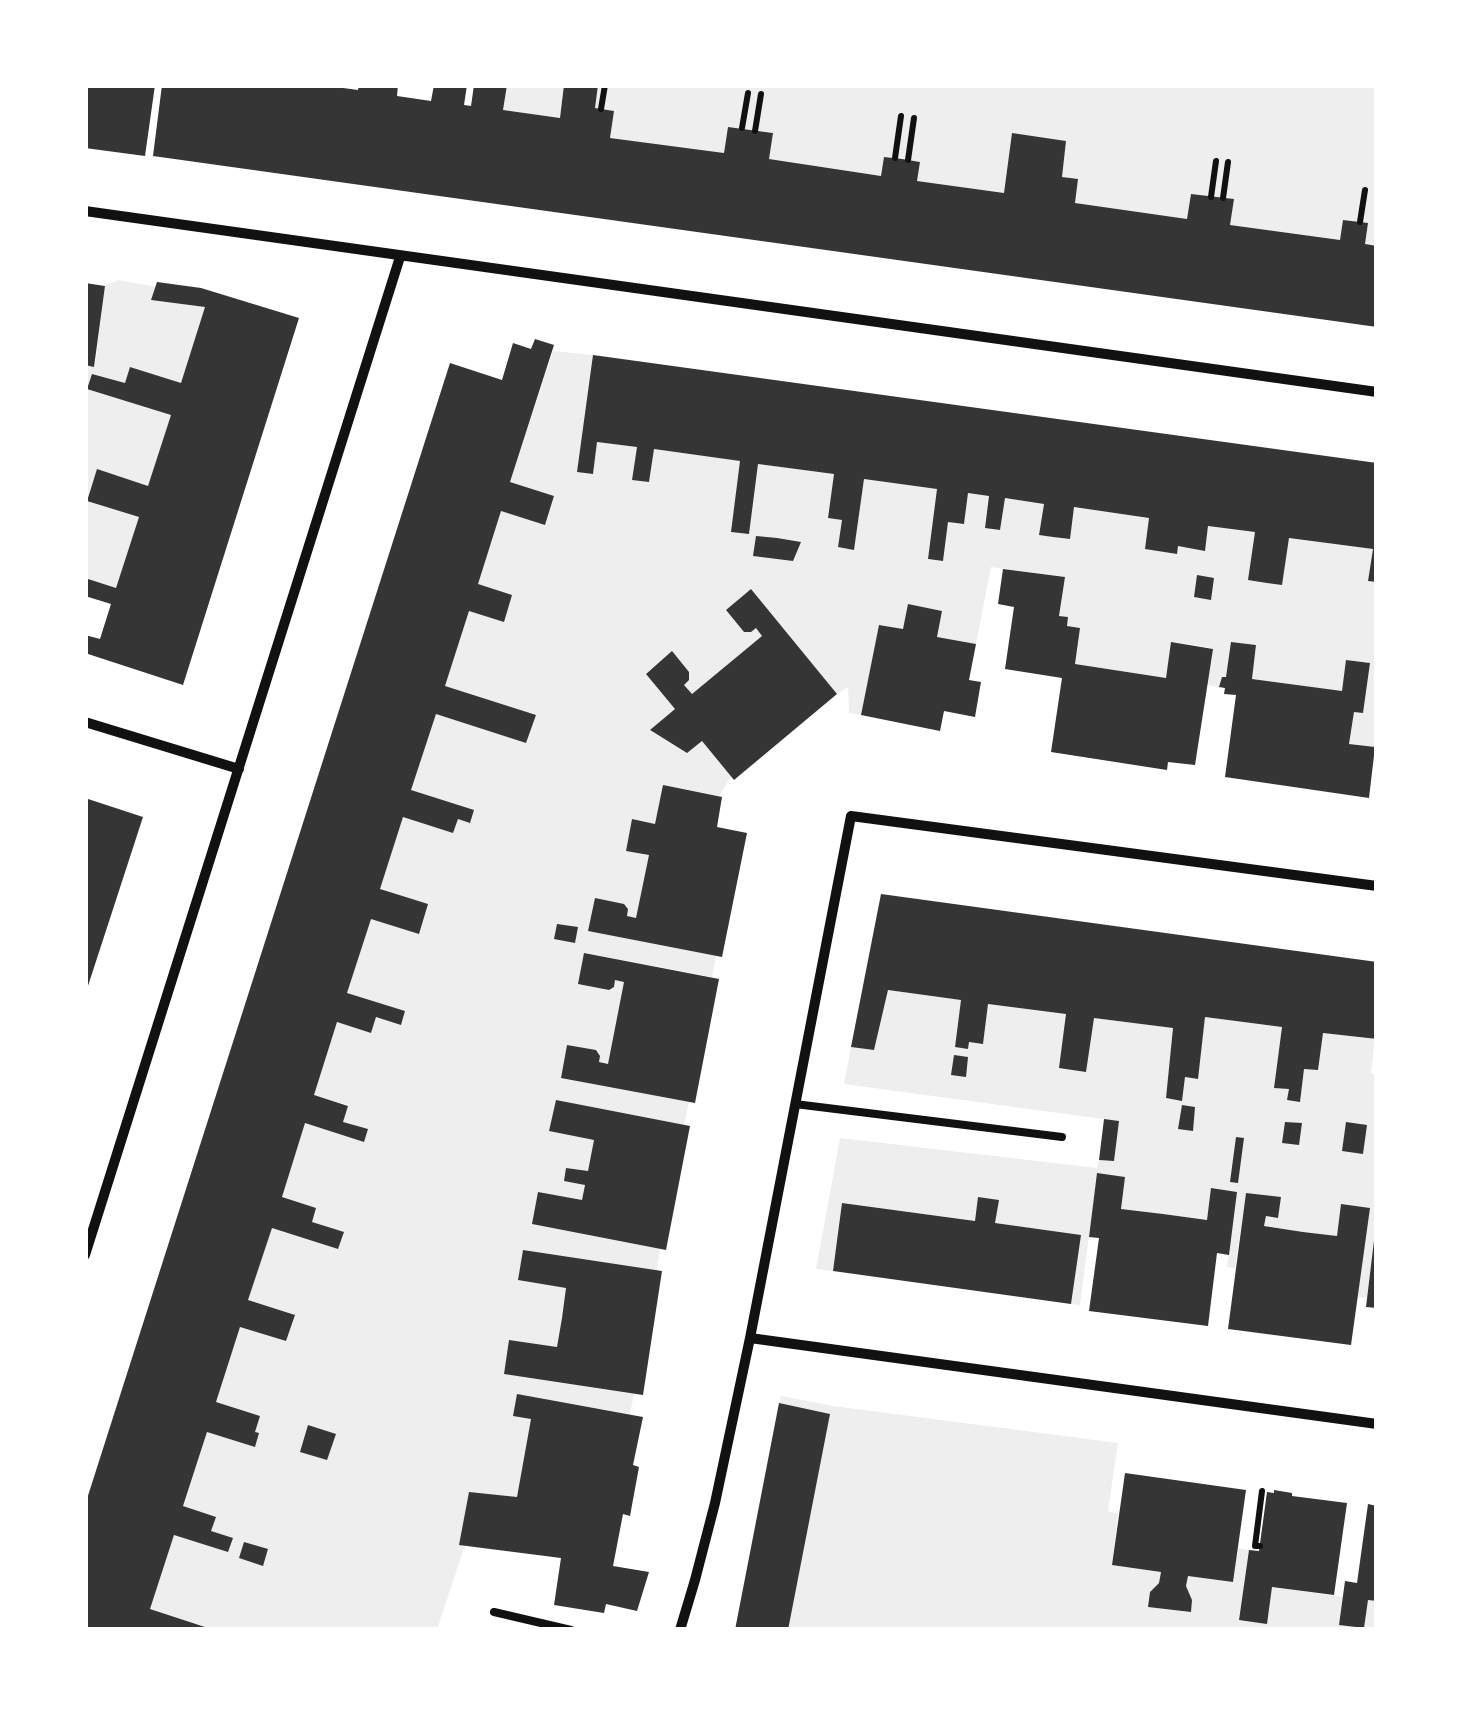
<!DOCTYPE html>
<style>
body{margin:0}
#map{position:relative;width:1462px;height:1715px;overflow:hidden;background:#fff;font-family:Jost,sans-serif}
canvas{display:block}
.frame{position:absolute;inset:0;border:88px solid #fff;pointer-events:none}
</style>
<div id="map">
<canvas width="1462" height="1715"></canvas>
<div class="frame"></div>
</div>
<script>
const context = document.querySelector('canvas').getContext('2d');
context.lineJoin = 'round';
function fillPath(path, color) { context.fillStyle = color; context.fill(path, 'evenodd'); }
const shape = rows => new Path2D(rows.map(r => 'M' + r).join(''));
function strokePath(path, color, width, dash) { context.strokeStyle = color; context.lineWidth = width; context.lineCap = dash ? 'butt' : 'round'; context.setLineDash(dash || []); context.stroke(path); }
fillPath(shape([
 [507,85,564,85,560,118,503,110],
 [598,85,1371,85,1377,87,1377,246,1365,244,1368,224,1360,222,1344,220,1340,240,1230,225,1233,199,1191,194,1187,219,1075,203,1078,180,1062,177,1066,141,1012,134,1004,193,917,181,920,162,902,159,884,157,881,176,769,159,772,132,728,127,724,153,610,138,614,111,595,108],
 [118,280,156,287,152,300,205,307,181,383,131,367,125,383,93,374,87,388,171,415,148,486,98,470,91,485,87,501,139,517,116,588,85,578,85,365,95,366,105,286],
 [553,351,593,355,593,473,597,442,637,447,632,479,649,482,654,449,741,461,732,532,749,534,758,464,834,474,828,518,842,520,838,547,854,550,864,479,937,489,928,560,943,561,948,522,964,524,968,493,989,496,985,528,1000,530,1005,498,1044,504,1039,534,1053,537,1069,538,1074,507,1149,518,1146,549,1176,554,1178,546,1205,551,1208,526,1255,532,1267,583,1282,584,1289,538,1373,549,1368,580,1377,582,1377,737,1375,747,1349,744,1354,712,1363,712,1370,663,1347,660,1342,691,1252,679,1256,645,1232,642,1226,677,1222,677,1219,687,1207,685,1212,648,1172,642,1166,678,1075,664,1080,628,1067,626,1068,617,1059,616,1065,577,991,567,976,644,937,637,942,611,909,604,903,629,879,625,861,715,849,713,848,687,837,694,751,589,726,610,744,632,751,632,756,628,762,636,692,694,684,685,689,680,689,672,672,652,646,673,675,709,650,731,687,753,702,741,731,776,720,795,722,797,664,786,655,824,632,819,626,851,649,855,636,918,627,916,628,909,624,904,589,931,716,956,712,977,585,953,578,984,609,990,614,987,615,980,624,982,608,1064,599,1062,600,1056,596,1050,567,1045,561,1077,689,1102,684,1125,556,1100,549,1131,594,1140,588,1171,566,1168,585,1185,582,1200,532,1224,660,1249,657,1270,523,1250,518,1280,566,1288,562,1318,557,1347,509,1340,504,1374,634,1394,630,1414,517,1395,531,1419,517,1497,465,1545,437,1630,212,1630,150,1609,174,1535,228,1551,211,1531,215,1517,183,1506,207,1432,255,1447,255,1432,260,1416,216,1402,240,1327,286,1341,295,1315,248,1300,272,1228,338,1249,344,1233,311,1222,315,1208,282,1197,305,1123,364,1141,367,1129,343,1122,348,1105,314,1095,337,1022,371,1033,376,1017,402,1024,405,1011,347,993,403,817,458,819,470,823,474,811,411,790,436,714,526,743,535,716,445,686,501,511,546,524,554,496,510,482],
 [888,990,961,1000,955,1046,968,1048,969,1042,983,1043,988,1004,1173,1028,1166,1098,1182,1101,1185,1077,1197,1079,1205,1017,1282,1027,1274,1087,1289,1089,1288,1100,1300,1101,1304,1069,1323,1033,1375,1039,1371,1073,1377,1075,1377,1230,1375,1231,1367,1298,1357,1297,1341,1205,1337,1236,1303,1232,1264,1226,1266,1216,1278,1217,1281,1198,1246,1193,1235,1268,1227,1267,1237,1192,1211,1188,1207,1220,1163,1214,1121,1209,1097,1174,1080,1305,1071,1304,1080,1235,995,1223,998,1200,979,1197,975,1221,843,1203,833,1271,816,1269,840,1138,1097,1168,1099,1160,1114,1161,1118,1121,844,1084,851,1047,874,1050],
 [781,1396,833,1406,1118,1443,1108,1511,1118,1514,1112,1564,1161,1572,1159,1583,1150,1592,1148,1607,1190,1612,1192,1600,1186,1586,1188,1576,1233,1582,1238,1548,1249,1550,1239,1619,1267,1623,1272,1587,1343,1597,1340,1625,1364,1628,1368,1600,1377,1601,1377,1630,735,1630]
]), '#eee');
fillPath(shape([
 [85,85,155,85,145,156,85,148],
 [162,85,321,85,358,90,359,85,398,85,397,96,431,101,434,85,467,85,464,105,471,106,474,85,507,85,503,110,560,118,564,85,598,85,595,108,614,111,610,138,724,153,728,127,773,133,769,159,881,176,884,157,902,159,920,162,917,181,1004,193,1012,133,1066,141,1062,177,1078,179,1075,203,1187,219,1191,194,1234,199,1230,225,1340,240,1343,220,1368,223,1365,244,1377,246,1377,327,153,156],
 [157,282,201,288,299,318,183,685,85,653,85,635,100,639,111,604,85,596,85,578,116,588,139,517,87,501,97,469,148,486,171,415,87,389,92,374,125,383,130,367,181,383,205,307,151,300],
 [85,283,105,286,94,367,85,365],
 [535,339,554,345,510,482,554,496,545,525,501,511,478,584,512,595,504,622,469,611,445,686,536,715,526,743,436,714,411,790,474,810,470,823,458,819,453,833,403,817,380,889,428,904,419,934,371,919,347,993,405,1011,401,1025,376,1017,371,1033,337,1022,314,1095,348,1106,343,1122,368,1129,364,1142,305,1123,282,1197,316,1208,312,1222,344,1232,338,1249,272,1228,248,1300,295,1315,286,1341,240,1327,216,1402,260,1416,255,1432,259,1433,255,1447,207,1432,183,1506,216,1517,211,1531,233,1538,228,1552,174,1535,150,1609,214,1630,85,1630,85,1505,450,363,502,380,513,343,531,349],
 [593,355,1377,463,1377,582,1368,581,1373,549,1289,538,1282,585,1267,583,1248,580,1255,532,1208,526,1205,551,1178,546,1177,554,1145,549,1149,518,1074,507,1070,539,1053,537,1039,535,1044,504,1005,498,1000,530,985,528,989,496,968,493,964,524,948,522,943,561,928,559,937,489,864,479,854,550,838,547,842,520,828,518,834,474,758,464,749,534,731,532,740,461,654,449,649,482,632,480,637,447,597,442,593,474,577,472],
 [756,536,777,538,801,542,793,561,753,556],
 [1003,569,1065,577,1059,616,1068,617,1067,626,1080,628,1075,664,1166,678,1171,642,1213,649,1195,765,1168,762,1167,770,1051,752,1062,678,1005,669,1014,607,998,604],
 [1197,575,1214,578,1211,600,1194,597],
 [751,589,837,694,734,780,702,741,687,753,650,730,675,709,646,674,672,651,689,672,689,680,684,685,692,694,762,636,756,628,751,632,744,632,726,610],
 [908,604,942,611,937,637,976,644,969,680,981,682,975,717,944,711,940,731,861,715,879,625,903,629],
 [1231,642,1256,645,1252,679,1342,691,1346,660,1370,663,1363,713,1354,712,1349,744,1375,747,1369,798,1225,777,1236,695,1224,694,1225,688,1219,687,1222,677,1226,677],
 [663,785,722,797,717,827,747,833,722,957,588,931,595,898,624,904,628,909,627,916,636,918,649,855,626,851,632,819,655,824],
 [85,798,143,817,86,992,85,992],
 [881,894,1377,962,1377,1039,1323,1033,1318,1070,1304,1069,1300,1102,1287,1100,1289,1089,1274,1088,1282,1027,1205,1017,1198,1079,1185,1077,1182,1101,1166,1098,1173,1028,1094,1018,1086,1072,1059,1068,1066,1014,988,1004,983,1044,969,1042,968,1049,955,1047,961,1000,888,990,874,1050,851,1047],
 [557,924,578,927,575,943,554,939],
 [584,953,719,979,695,1103,561,1078,567,1045,596,1050,600,1056,599,1062,608,1064,624,982,615,980,614,987,609,990,578,984],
 [954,1055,968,1057,966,1077,951,1075],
 [556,1100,690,1126,666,1250,532,1224,538,1192,582,1200,585,1185,564,1181,566,1168,588,1171,594,1140,549,1131],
 [1182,1105,1195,1107,1193,1131,1178,1129],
 [1104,1119,1119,1121,1114,1161,1099,1160],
 [1285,1122,1302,1123,1299,1145,1282,1143],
 [1346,1122,1367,1125,1363,1154,1342,1151],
 [1236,1137,1244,1138,1238,1183,1230,1182],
 [1097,1173,1125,1177,1121,1209,1163,1214,1207,1220,1211,1188,1237,1192,1229,1255,1217,1253,1208,1326,1089,1311,1099,1238,1089,1237],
 [1246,1193,1281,1197,1278,1218,1266,1216,1264,1226,1303,1232,1337,1236,1341,1204,1370,1208,1351,1345,1228,1329],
 [978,1197,999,1200,995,1223,1081,1235,1071,1304,833,1271,842,1203,975,1221],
 [1375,1232,1377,1232,1377,1308,1366,1307],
 [523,1250,662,1271,643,1395,504,1374,509,1340,557,1347,562,1318,566,1288,518,1280],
 [517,1394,643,1417,633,1465,639,1467,630,1516,623,1514,613,1566,649,1572,637,1611,606,1604,604,1613,554,1605,561,1558,459,1545,469,1492,517,1497,531,1419,513,1416],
 [779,1403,830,1414,788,1630,735,1630],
 [308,1425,336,1434,327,1460,300,1452],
 [1125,1473,1246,1490,1233,1582,1188,1576,1186,1586,1192,1600,1191,1612,1148,1607,1150,1592,1159,1583,1161,1572,1112,1565],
 [1274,1490,1292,1493,1292,1496,1347,1503,1334,1595,1272,1587,1267,1624,1239,1620,1249,1550,1259,1551,1267,1492,1274,1493],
 [1368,1504,1377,1506,1377,1601,1368,1600,1364,1628,1339,1625,1345,1581,1357,1583],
 [244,1542,268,1549,263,1566,239,1558]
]), '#353535');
strokePath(shape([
 [601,109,605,85],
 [742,128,748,93],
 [755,131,761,94],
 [895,158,901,116],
 [908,160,914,118],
 [1211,197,1216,161],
 [1223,198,1228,162],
 [1360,222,1365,190],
 [1260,1546,1255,1546,1262,1491]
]), '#111', 6);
strokePath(shape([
 [795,1104,1062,1137],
 [494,1612,571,1630]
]), '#111', 8);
strokePath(shape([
 [85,211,1377,392],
 [85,722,239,769],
 [85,1255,400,257],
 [750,1338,1377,1424],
 [680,1630,695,1580,715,1503,750,1338,851,816,1377,886]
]), '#111', 10);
</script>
